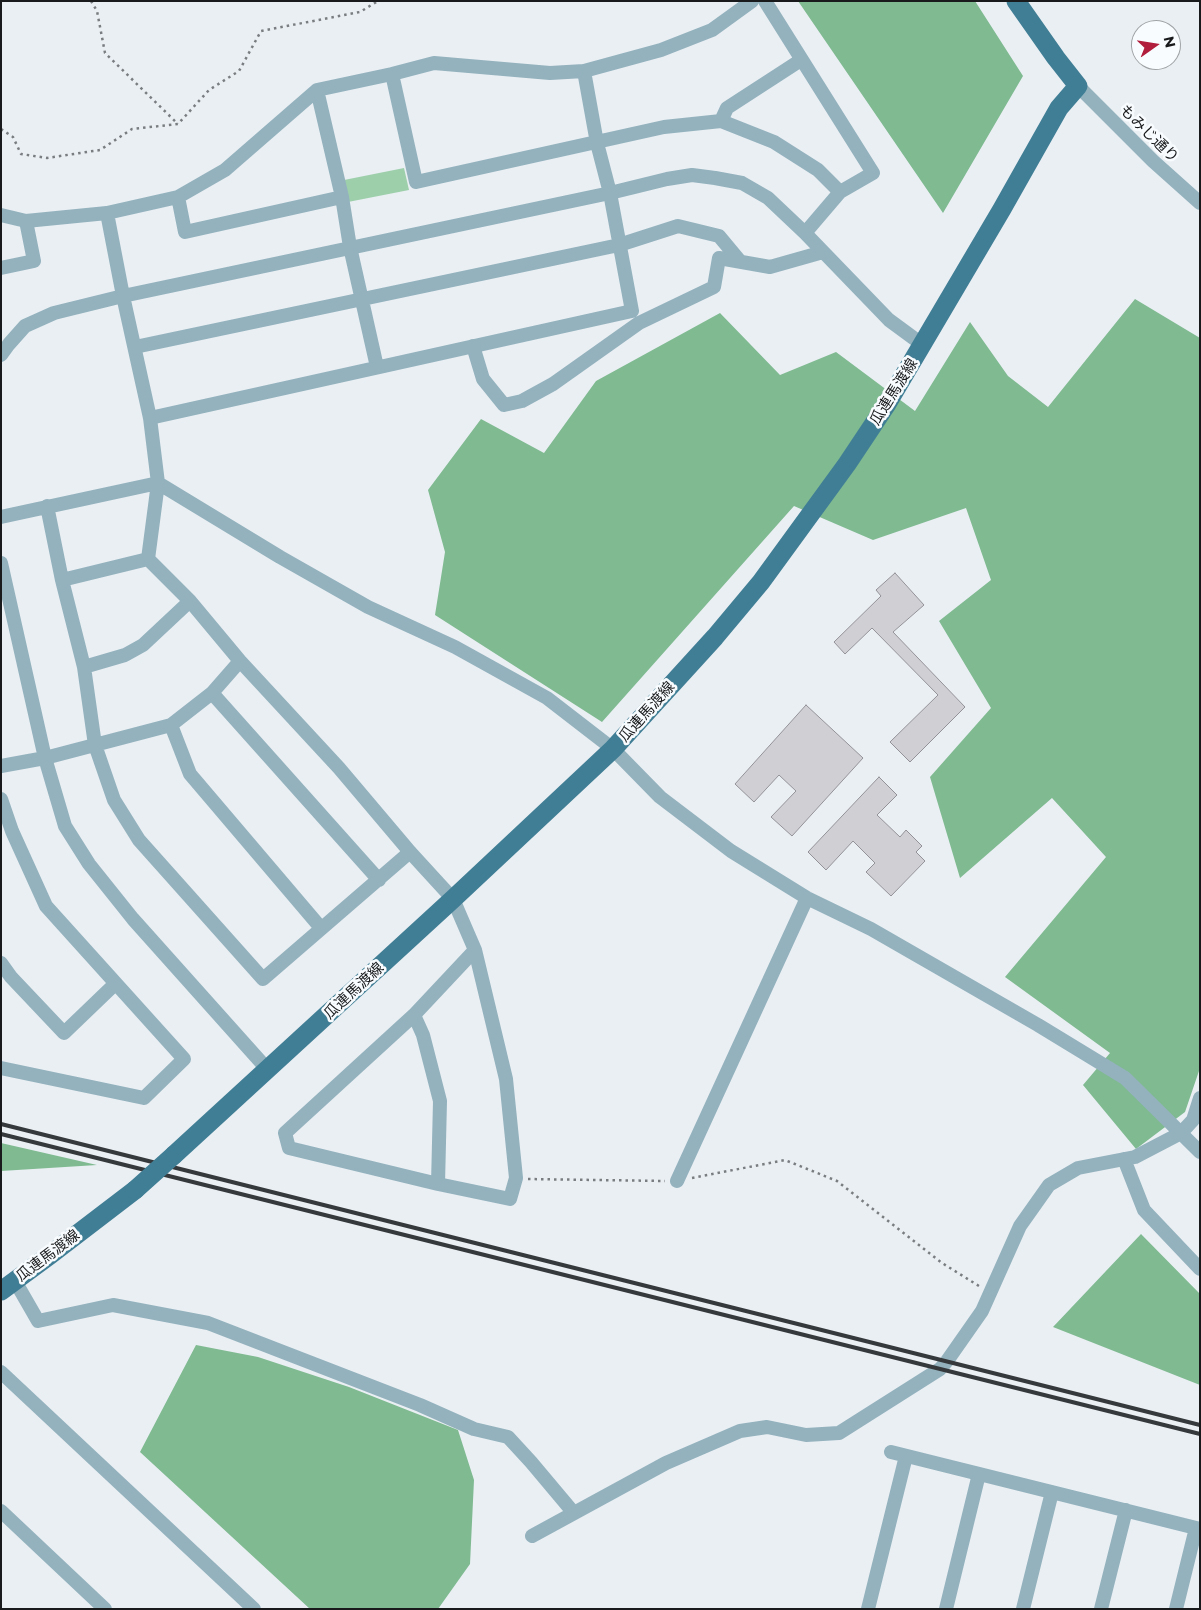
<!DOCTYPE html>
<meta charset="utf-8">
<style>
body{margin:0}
#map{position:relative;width:1201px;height:1610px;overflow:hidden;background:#eaeff3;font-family:Montserrat,sans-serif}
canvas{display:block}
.frame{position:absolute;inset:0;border:2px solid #181a1c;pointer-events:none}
.north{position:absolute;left:1131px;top:20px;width:50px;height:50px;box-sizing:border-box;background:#f9fcfe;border:1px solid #9fa2a4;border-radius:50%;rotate:77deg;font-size:14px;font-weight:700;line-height:20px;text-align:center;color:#181a1c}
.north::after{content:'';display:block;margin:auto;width:18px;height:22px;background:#b11d3c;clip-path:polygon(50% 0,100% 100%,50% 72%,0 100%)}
</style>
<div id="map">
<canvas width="1201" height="1610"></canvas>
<div class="frame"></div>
<div class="north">N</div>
</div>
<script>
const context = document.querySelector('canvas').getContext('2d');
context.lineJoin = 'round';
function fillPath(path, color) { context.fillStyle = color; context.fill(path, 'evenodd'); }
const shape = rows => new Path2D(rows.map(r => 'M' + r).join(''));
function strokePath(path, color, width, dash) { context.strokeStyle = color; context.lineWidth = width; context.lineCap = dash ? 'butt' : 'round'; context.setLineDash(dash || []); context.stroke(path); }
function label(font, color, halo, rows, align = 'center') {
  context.font = font + ' Montserrat,"Noto Sans JP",sans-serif'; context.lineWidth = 5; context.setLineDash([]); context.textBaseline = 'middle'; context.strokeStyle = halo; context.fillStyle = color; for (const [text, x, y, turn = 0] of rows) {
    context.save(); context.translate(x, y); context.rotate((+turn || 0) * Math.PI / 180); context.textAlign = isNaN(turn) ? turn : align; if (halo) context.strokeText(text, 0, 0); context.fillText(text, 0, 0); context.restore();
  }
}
fillPath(shape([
 [404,168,409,190,348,202,344,180]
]), '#9dcfab');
fillPath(shape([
 [798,1,975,1,1023,76,943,213],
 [1135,299,1200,338,1200,1068,1185,1112,1136,1149,1083,1085,1110,1053,1005,977,1106,857,1052,798,960,878,930,777,991,708,939,621,991,580,966,508,873,540,794,506,602,722,435,615,445,552,428,490,481,419,544,453,596,381,720,313,780,375,836,352,915,411,970,322,1008,376,1048,407],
 [1,1143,97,1165,1,1171],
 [1141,1234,1200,1294,1200,1385,1053,1327],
 [196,1345,258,1357,349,1387,458,1430,474,1480,470,1564,438,1609,310,1609,140,1452]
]), '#7fba91');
const building = shape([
 [895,573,924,605,893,632,965,707,910,762,890,742,938,695,872,628,845,654,834,642,881,596,876,590,895,573],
 [806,705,863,758,792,836,771,817,796,791,779,775,754,802,735,784,806,705],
 [879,777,897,795,877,815,900,837,906,830,922,846,916,852,925,861,891,896,866,872,875,863,853,841,826,870,808,852,879,777]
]);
fillPath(building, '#cfcfd4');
strokePath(building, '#939298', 1);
strokePath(shape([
 [91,1,97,11,105,53,178,124],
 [1,129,13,137,21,154,47,158,100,150,132,129,178,124,209,90,239,71,261,31,360,12,378,1],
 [692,1178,785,1160,837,1181,942,1263,979,1286],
 [528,1179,665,1181]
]), '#797d80', 2.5, [2.5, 4]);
strokePath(shape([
 [765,1,873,173,840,192,805,233],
 [392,74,416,182,664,127,721,121,774,142,818,170,840,192],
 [1078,86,1153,161,1200,203],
 [317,90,342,197,350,247,377,367],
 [721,121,727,108,801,60],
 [178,197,185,232,342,197],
 [1,215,26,221,107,213,178,197,225,170,317,90,392,74,434,63,550,73,584,71,661,50,712,30,752,1],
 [1,268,34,261,26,221],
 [473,346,483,379,504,405,522,401,553,384,639,323,714,287,719,258,770,267,823,252],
 [135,347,619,245,678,226,719,236,739,260],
 [1,355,9,344,25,326,54,313,123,296,610,193,667,179,692,175,715,178,742,183,768,198,805,233,889,320,923,345],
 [150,418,632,311,610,193,597,143,584,71],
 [47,506,62,580,84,667,95,745,114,800,139,840,263,979,410,852],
 [1,517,158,483,150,418,123,296,107,213],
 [1,563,45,758,65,826,89,864,133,919,268,1070],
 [62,580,148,559],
 [84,667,125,655,143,645,190,601],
 [212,693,379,880],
 [171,725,190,774,321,928],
 [1,766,45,758,171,725,212,693,240,661],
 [1,799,12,831,46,906,184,1059,144,1098,1,1068],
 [475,950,414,1015,285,1133,289,1148,438,1184,510,1199,516,1178,506,1079,475,950,453,899,410,852,339,768,240,661,190,601,148,559,158,483,280,557,368,607,455,647,547,698,613,749,660,797,731,851,807,898,871,929,1038,1025,1125,1078,1200,1152],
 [1,963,11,977,64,1033,115,984],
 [414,1015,423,1035,440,1101,438,1184],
 [1124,1159,1144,1210,1200,1269],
 [677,1181,807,898],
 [15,1281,38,1321,113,1305,208,1323,420,1405,474,1429,508,1437,531,1462,573,1512],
 [1,1372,254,1609],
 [891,1452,1200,1529],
 [1,1511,105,1609],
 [532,1536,666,1463,740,1431,767,1427,806,1435,839,1433,940,1369,947,1361,982,1311,1020,1226,1049,1185,1078,1168,1135,1157,1181,1133,1193,1120,1200,1098],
 [868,1609,906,1456],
 [946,1609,979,1474],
 [1023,1609,1052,1492],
 [1101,1609,1126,1510],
 [1176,1609,1196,1528]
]), '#93b2be', 14);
strokePath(shape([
 [174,1155,453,899,613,749,715,637,761,582,847,464,887,404,1002,209,1059,108,1078,86,1056,58,1016,1],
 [1,1291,50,1255,135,1190]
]), '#407e95', 19);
strokePath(shape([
 [1,1124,1200,1425],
 [1,1134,1200,1434]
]), '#36393b', 4);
strokePath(shape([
 [135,1190,174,1155]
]), '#407e95', 19);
label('15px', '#181a1c', '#f9fcfe', [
 ["もみじ通り",1149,134,44],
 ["瓜連馬渡線",894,392,-58],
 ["瓜連馬渡線",647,712,-48],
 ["瓜連馬渡線",354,991,-43],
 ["瓜連馬渡線",48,1256,-37]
]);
</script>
